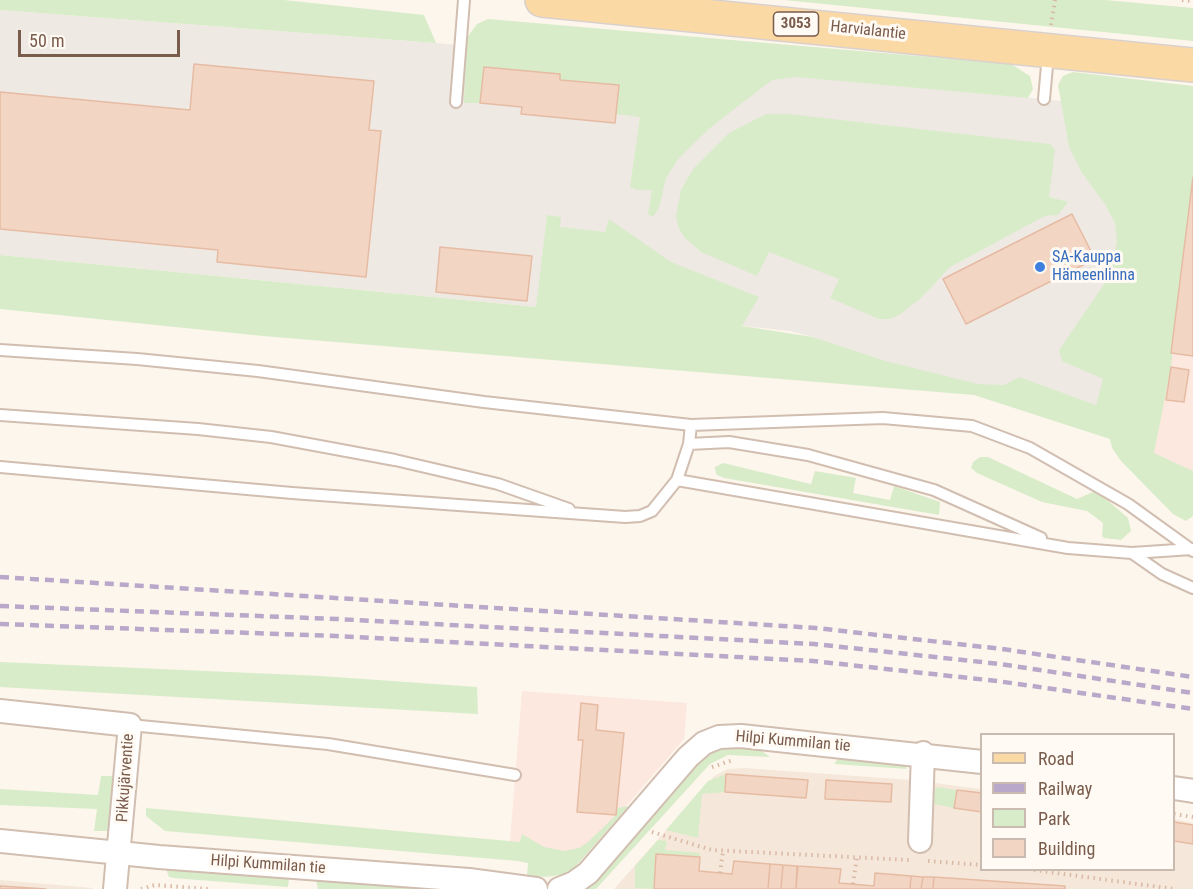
<!DOCTYPE html>
<meta charset="utf-8">
<style>
body{margin:0}
#map{position:relative;width:1193px;height:889px;overflow:hidden;background:#fdf6ec;font-family:"Roboto Condensed",sans-serif}
canvas{display:block}
.legend{position:absolute;left:980px;top:733px;width:195px;height:138px;box-sizing:border-box;background:#fffaf3;border:2px solid #cabbb1;margin:0;padding:8px 10px;list-style:none;font-size:18px;color:#7a5c4d}
.legend li{display:flex;align-items:center;gap:12px;height:30px}
.legend b{width:30px;border:2px solid #cabbb1}
.scale{position:absolute;left:18px;top:30px;width:162px;height:27px;box-sizing:border-box;border:3px solid #7a5c4d;border-top:0;padding-left:8px;font-size:18px;line-height:21px;white-space:nowrap;color:#7a5c4d;-webkit-text-stroke:4px #fffaf3;paint-order:stroke}
</style>
<div id="map">
<canvas width="1193" height="889"></canvas>
<ul class="legend">
<li><b style="height:8px;background:#fbd9a5"></b>Road</li>
<li><b style="height:8px;background:#b9a8c9"></b>Railway</li>
<li><b style="height:16px;background:#d8ecc9"></b>Park</li>
<li><b style="height:16px;background:#f3d5c3"></b>Building</li>
</ul>
<div class="scale">50 m</div>
</div>
<script>
const context = document.querySelector('canvas').getContext('2d');
context.lineJoin = 'round';
function fillPath(path, color) { context.fillStyle = color; context.fill(path, 'evenodd'); }
const shape = rows => new Path2D(rows.map(r => 'M' + r).join(''));
function strokePath(path, color, width, dash) { context.strokeStyle = color; context.lineWidth = width; context.lineCap = dash ? 'butt' : 'round'; context.setLineDash(dash || []); context.stroke(path); }
function label(font, color, halo, rows, align = 'center') {
  context.font = font + ' "Roboto Condensed",sans-serif'; context.lineWidth = 6; context.setLineDash([]); context.textBaseline = 'middle'; context.strokeStyle = halo; context.fillStyle = color; for (const [text, x, y, turn = 0] of rows) {
    context.save(); context.translate(x, y); context.rotate((+turn || 0) * Math.PI / 180); context.textAlign = isNaN(turn) ? turn : align; if (halo) context.strokeText(text, 0, 0); context.fillText(text, 0, 0); context.restore();
  }
}
fillPath(shape([
 [745,768,911,780,981,789,982,870,1174,870,1174,819,1193,823,1193,889,614,889,714,776,728,769],
 [0,880,93,888,93,889,0,889]
]), '#f5e8da');
fillPath(shape([
 [1193,86,1193,476,1134,444],
 [522,691,687,703,684,739,585,854,560,865,510,841]
]), '#fde8e0');
fillPath(shape([
 [0,10,436,43,1171,111,1134,444,813,337,790,331,677,319,540,282,536,307,0,255]
]), '#efe9e4');
fillPath(shape([
 [0,0,284,0,424,15,436,43,0,10],
 [784,0,1105,0,1193,8,1193,41],
 [488,19,1011,64,1030,76,1033,89,1028,98,796,77,772,80,711,127,679,158,666,178,659,208,653,217,648,214,652,190,636,190,630,187,640,117,616,114,619,85,560,80,560,74,484,67,480,103,464,103,466,39,477,24],
 [1073,72,1193,86,1193,177,1171,367,1154,453,1193,471,1193,516,1186,521,1173,514,1121,461,1112,448,1110,439,974,395,263,336,0,309,0,255,536,307,547,215,561,217,560,227,605,232,609,219,671,262,759,297,742,326,813,337,886,361,978,384,1004,385,1019,377,1096,405,1103,379,1062,361,1059,350,1107,280,1113,265,1117,240,1115,223,1105,204,1082,173,1069,147,1058,85,1063,76],
 [766,114,789,114,1050,144,1055,150,1049,197,1068,202,1058,215,1045,216,950,267,921,298,899,315,890,319,879,319,830,298,839,279,769,252,757,276,701,252,684,237,678,226,676,216,681,190,693,169,729,133],
 [980,457,988,457,1077,499,1093,492,1105,498,1128,518,1131,531,1121,540,1104,538,1102,536,1103,523,1087,511,1042,502,977,473,971,468,973,462],
 [723,463,811,484,815,471,856,478,853,493,890,500,894,486,940,502,939,515,724,478,717,475,715,470,715,467],
 [0,662,321,676,477,687,478,714,0,687],
 [738,747,762,751,770,757,728,755,710,764,596,889,582,889,692,765,708,753,723,748],
 [841,755,904,763,907,769,834,764],
 [726,774,725,792,702,794,698,838,666,830,708,781],
 [101,776,115,776,111,828,108,831,94,831,97,809,0,805,0,789,98,795],
 [937,787,957,790,954,808,934,804,934,791],
 [629,806,576,866,565,874,546,877,527,875,528,863,518,861,165,831,146,816,146,808,520,842,522,834,544,847,565,851,579,848,588,842,616,815,617,808],
 [658,840,667,841,665,850,700,853,700,857,657,854,654,889,635,888,635,866],
 [166,869,289,878,288,887,173,878,169,877],
 [316,880,440,889,318,889]
]), '#d8ecc9');
const building = shape([
 [194,64,374,81,369,130,381,131,366,277,217,262,218,250,0,229,0,92,190,110,194,64],
 [484,67,560,74,560,80,619,85,615,123,521,114,522,107,480,103,484,67],
 [1193,177,1193,356,1171,353,1193,177],
 [1072,214,1095,259,966,324,943,279,1072,214],
 [440,247,532,256,527,301,436,292,440,247],
 [1171,367,1189,370,1184,402,1166,400,1171,367],
 [581,703,598,705,596,730,624,733,616,815,577,812,583,740,578,740,581,703],
 [726,774,808,780,806,798,725,792,726,774],
 [826,780,892,784,891,802,825,799,826,780],
 [957,790,982,793,982,812,954,808,957,790],
 [1174,822,1193,825,1193,844,1174,841,1174,822],
 [656,854,700,857,699,871,732,874,734,861,770,864,768,889,654,889,656,854],
 [770,864,783,865,781,889,768,889,770,864],
 [783,865,797,866,796,889,781,889,783,865],
 [798,866,841,869,839,883,874,886,875,873,911,876,910,889,796,889,798,866],
 [911,876,923,877,921,889,910,889,911,876],
 [923,877,934,877,933,889,921,889,923,877],
 [934,877,1065,886,1065,889,933,889,934,877],
 [0,886,46,889,0,889,0,886]
]);
fillPath(building, '#f3d5c3');
strokePath(building, '#e6bba3', 1.5);
const lane = shape([
 [1044,99,1048,55],
 [456,102,464,0],
 [0,350,137,359,258,371,484,402,691,425,883,418,972,426,1030,448,1128,504,1193,551],
 [0,415,198,429,271,437,395,460,498,484,569,509],
 [689,444,729,442,808,455,934,490,1041,538],
 [0,467,292,493,625,517,640,516,652,511,677,480,1068,548,1132,553,1192,549],
 [677,480,689,444,691,425],
 [1132,553,1162,574,1193,588],
 [130,725,328,744,515,775]
]);
const street = shape([
 [0,711,130,725,115,889],
 [1174,788,1193,791],
 [0,841,159,857,469,880,536,889],
 [920,841,923,753],
 [559,889,574,883,588,873,688,757,704,743,719,737,741,736,982,762]
]);
const primary = shape([
 [542,0,1193,65]
]);
strokePath(lane, '#d1beb0', 14);
strokePath(street, '#d1beb0', 26);
strokePath(primary, '#dad1cd', 36);
strokePath(shape([
 [1182,0,1193,1],
 [1051,25,1055,0],
 [712,767,733,760],
 [1174,814,1193,817],
 [652,832,712,850,909,860],
 [928,861,982,865],
 [1034,870,1174,889],
 [720,873,723,851],
 [853,884,857,857],
 [141,889,155,885,208,889]
]), '#d9b8a5', 4, [1.5, 4.5]);
strokePath(lane, '#fff', 10);
strokePath(street, '#fff', 22);
strokePath(primary, '#fbd9a5', 33);
strokePath(shape([
 [0,577,816,628,1002,649,1193,677],
 [0,606,337,619,814,644,1000,664,1193,693],
 [0,624,336,636,813,661,997,681,1193,709]
]), '#b9a8c9', 4.5, [9, 6]);
for (const [x, y, r, color] of [
 [1040,267,6,"#3f7fe0"]
]) { const dot = new Path2D(); dot.arc(x, y, r, 0, 2 * Math.PI); context.fillStyle = color; context.fill(dot); strokePath(dot, '#fffaf3', 2); }
for (const [x, y, w] of [
 [796,24,45]
]) { const box = new Path2D(); box.roundRect(x - w / 2, y - 12, w, 24, 4.5); context.fillStyle = '#fffaf3'; context.fill(box); strokePath(box, '#7a5c4d', 1.5); }
label('bold 15px', '#7a5c4d', null, [
 ["3053",796,24]
]);
label('16px', '#7a5c4d', '#fffaf3', [
 ["Harvialantie",868,31,6],
 ["Hilpi Kummilan tie",793,742,5],
 ["Pikkujärventie",126,778,-86],
 ["Hilpi Kummilan tie",268,865,4]
]);
label('16px', '#366cbe', '#fffaf3', [
 ["SA-Kauppa",1052,258],
 ["Hämeenlinna",1052,276]
], 'left');
</script>
